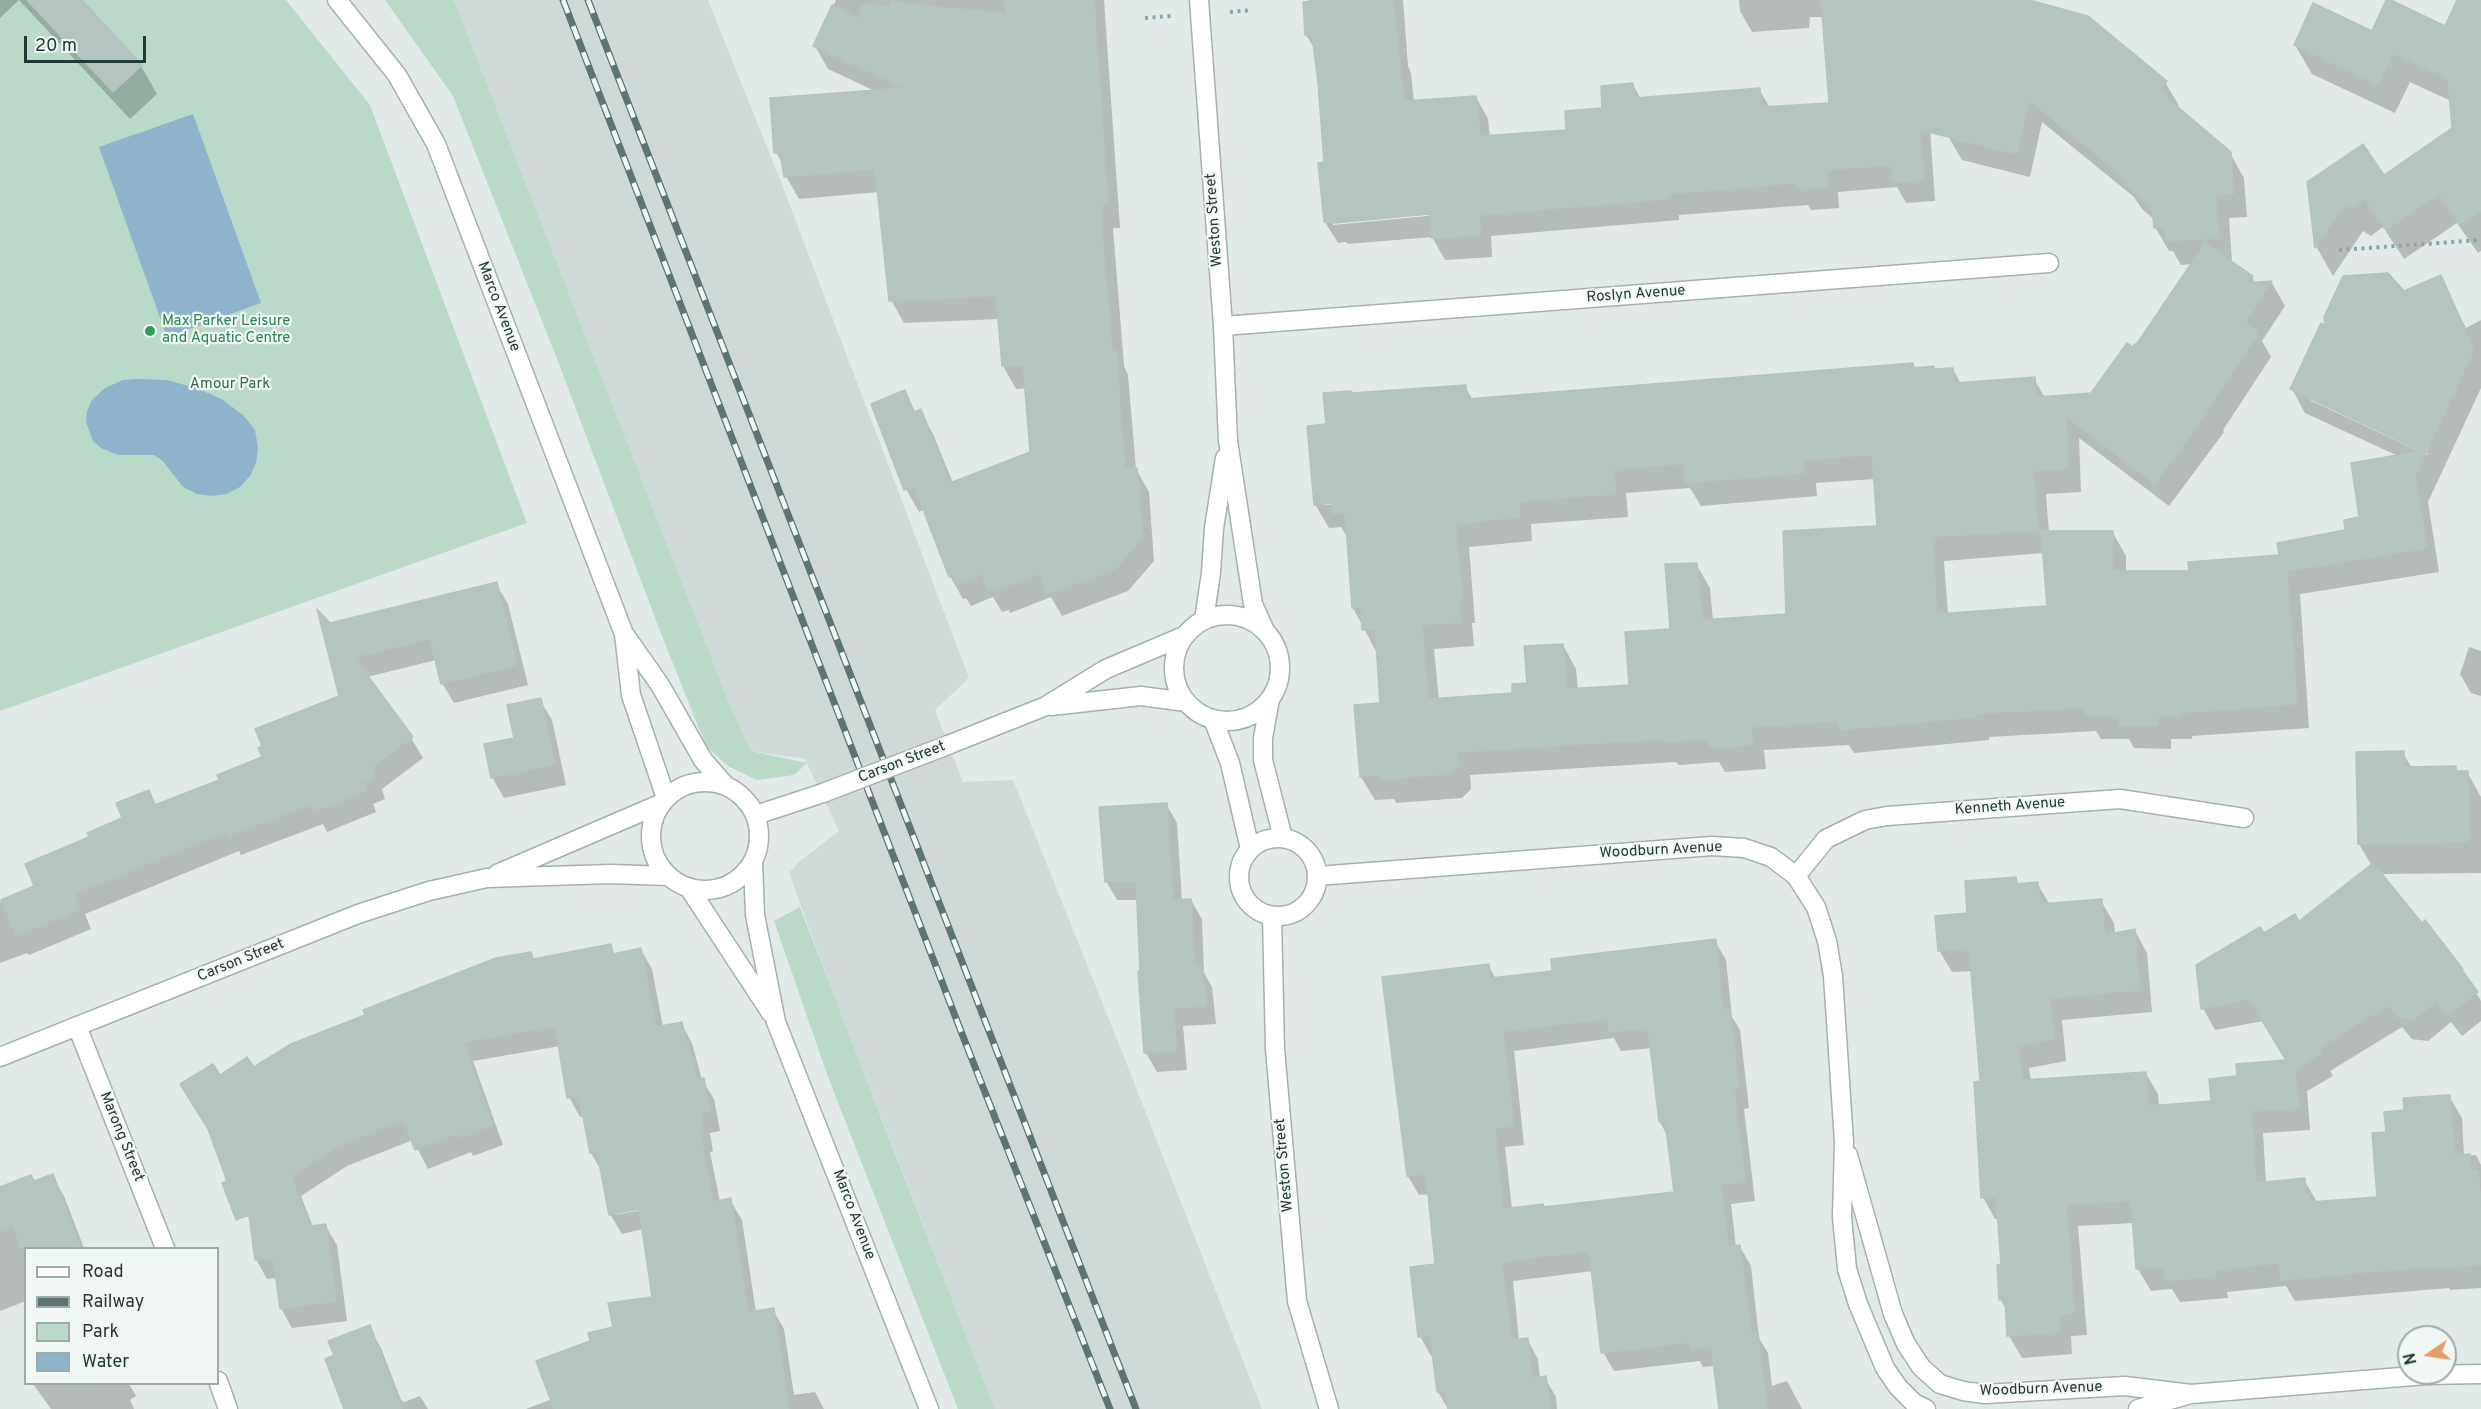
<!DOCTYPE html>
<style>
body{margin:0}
#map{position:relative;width:2481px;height:1409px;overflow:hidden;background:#e1eae8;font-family:Overpass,sans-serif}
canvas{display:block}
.legend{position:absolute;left:24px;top:1247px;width:195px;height:138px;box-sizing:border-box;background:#f1f7f5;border:2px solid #9faba9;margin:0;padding:8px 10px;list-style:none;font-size:18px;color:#233937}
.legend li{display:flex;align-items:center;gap:12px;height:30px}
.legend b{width:30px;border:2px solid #9faba9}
.north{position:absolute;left:2397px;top:1325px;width:60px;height:60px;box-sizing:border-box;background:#f1f7f5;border:2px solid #9faba9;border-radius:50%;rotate:257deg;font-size:16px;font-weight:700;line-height:24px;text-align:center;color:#233937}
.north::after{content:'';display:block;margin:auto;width:21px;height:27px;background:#e49e64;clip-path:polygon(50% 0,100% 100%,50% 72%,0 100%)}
.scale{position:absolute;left:24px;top:36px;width:122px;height:27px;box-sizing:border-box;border:3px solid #233937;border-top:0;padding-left:8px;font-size:18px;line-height:21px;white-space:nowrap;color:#233937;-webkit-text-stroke:4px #f1f7f5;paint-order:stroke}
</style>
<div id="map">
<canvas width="2481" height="1409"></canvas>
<ul class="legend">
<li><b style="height:8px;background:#fff"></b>Road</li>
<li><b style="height:8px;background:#5d7473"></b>Railway</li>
<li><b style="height:16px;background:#bbd9c9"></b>Park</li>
<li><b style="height:16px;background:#8db4ca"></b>Water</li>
</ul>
<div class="north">N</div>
<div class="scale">20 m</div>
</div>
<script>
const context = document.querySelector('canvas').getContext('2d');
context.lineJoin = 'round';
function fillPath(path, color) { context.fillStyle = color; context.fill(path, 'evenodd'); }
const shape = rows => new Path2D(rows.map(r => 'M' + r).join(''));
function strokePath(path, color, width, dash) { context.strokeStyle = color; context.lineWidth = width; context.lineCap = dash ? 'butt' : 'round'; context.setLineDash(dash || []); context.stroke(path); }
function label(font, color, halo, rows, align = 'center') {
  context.font = font + ' Overpass,sans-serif'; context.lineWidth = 4.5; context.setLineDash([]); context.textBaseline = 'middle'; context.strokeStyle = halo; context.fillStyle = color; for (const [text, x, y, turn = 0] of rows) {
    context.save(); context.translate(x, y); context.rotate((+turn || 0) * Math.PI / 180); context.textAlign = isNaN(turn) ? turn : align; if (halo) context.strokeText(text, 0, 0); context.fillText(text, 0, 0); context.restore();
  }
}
fillPath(shape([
 [454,0,708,0,781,182,969,678,935,710,963,782,1013,780,1124,1057,1262,1409,995,1409,833,993,789,873,800,861,839,831,805,759,751,751,730,705]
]), '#cfd9d7');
fillPath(shape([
 [0,0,286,0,370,105,527,523,0,711],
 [385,0,454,0,730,705,751,751,807,763,794,775,757,780,728,766,706,746,660,631,559,364,453,96],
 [800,907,887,1133,995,1409,958,1409,828,1077,774,921]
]), '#bbd9c9');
fillPath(shape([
 [193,114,261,303,167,337,99,147],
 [136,379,167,380,199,389,223,400,244,416,255,430,258,448,256,463,250,476,240,487,226,494,211,496,197,494,183,487,162,460,154,455,118,455,101,448,93,441,86,422,87,411,92,400,105,388,123,380]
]), '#8db4ca');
fillPath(shape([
 [0,0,80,0,141,66,157,94,130,119,19,0,0,18],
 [836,0,1104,0,1120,228,1113,228,1124,366,1128,375,1136,469,1149,492,1154,561,1128,591,1062,616,1051,597,1010,613,1009,610,1002,612,993,597,971,606,966,598,963,599,950,576,925,509,919,512,906,489,904,392,916,413,920,411,933,434,953,483,1032,453,1027,388,1016,389,1003,366,999,319,904,323,891,300,879,192,799,199,786,176,784,166,776,152,877,92,828,69,815,46],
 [1309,0,1403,0,1408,66,1411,73,1414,102,1476,97,1488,119,1490,137,1568,131,1604,110,1633,85,1641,99,1759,89,1770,108,1831,105,1824,17,1810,17,1809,28,1752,32,1740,11,1739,0,1905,0,1924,42,1935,201,1906,203,1897,187,1838,192,1839,208,1811,210,1808,205,1679,215,1679,220,1491,236,1492,257,1445,260,1432,237,1348,244,1346,242,1338,243,1325,222,1326,163,1316,51,1306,35],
 [1436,212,1437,215,1333,225,1333,222],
 [2388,0,2442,35,2459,0,2473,0,2481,4,2481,251,2478,253,2457,223,2404,259,2383,227,2371,236,2363,231,2333,276,2317,248,2309,183,2384,177,2453,129,2451,101,2410,82,2395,113,2312,74,2295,45,2373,33],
 [1972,35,2165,82,2179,106,2177,108,2230,153,2244,178,2247,217,2229,218,2232,261,2229,261,2252,277,2256,284,2272,283,2285,306,2262,341,2271,357,2223,430,2224,432,2169,506,2079,438,2081,492,2046,494,2049,533,2113,533,2126,556,2126,573,2190,573,2281,557,2347,532,2361,519,2398,456,2305,413,2292,389,2327,329,2440,276,2466,328,2481,320,2481,388,2428,502,2439,572,2300,594,2309,728,2192,736,2192,739,2171,739,2171,749,2134,748,2129,739,2101,739,2096,731,1989,737,1989,740,1854,753,1849,745,1764,750,1766,769,1725,772,1719,762,1679,765,1676,762,1470,775,1471,789,1462,798,1396,803,1394,799,1375,800,1361,777,1381,704,1377,653,1353,608,1347,537,1341,527,1329,528,1315,504,1327,426,1352,395,1465,387,1473,400,1912,364,1915,369,1933,368,1935,371,1953,369,1961,384,2034,379,2045,398,2092,394,2136,348,2192,264,2181,265,2173,251,2169,251,2155,227,2155,220,2142,209,2134,197,2042,122,2030,177,1962,160,1948,136],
 [2310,397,2428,453,2427,455,2310,400],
 [1875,479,1878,527,1788,615,1713,621,1710,588,1696,564,1672,630,1631,686,1578,690,1576,669,1563,645,1529,685,1514,695,1439,700,1434,649,1474,646,1472,623,1475,623,1469,547,1532,541,1531,524,1628,517,1626,493,1690,488,1701,506,1817,496,1816,483],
 [1339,501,1339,504,1324,505,1324,502],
 [2044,553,2048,607,1948,615,1944,561],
 [496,584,508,604,528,685,454,703,442,683,436,660,367,677,411,738,423,758,382,789,385,799,373,804,376,812,327,832,323,824,241,855,239,851,85,914,91,929,29,955,27,953,0,963,0,902,36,887,91,838,124,819,148,792,157,806,221,781,264,758,264,747,341,697,329,625],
 [2469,647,2481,651,2481,696,2471,693,2460,674],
 [540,700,552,720,566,785,504,798,492,777],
 [2403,753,2412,768,2455,768,2458,773,2467,772,2481,797,2481,873,2381,874,2421,926,2462,970,2481,1001,2481,1021,2462,1036,2451,1022,2428,1041,2412,1039,2402,1027,2330,1071,2333,1076,2307,1091,2310,1130,2263,1133,2266,1183,2304,1180,2317,1202,2378,1198,2388,1133,2406,1111,2449,1096,2462,1118,2464,1156,2476,1155,2481,1165,2481,1288,2450,1290,2449,1288,2295,1301,2286,1286,2227,1292,2228,1298,2180,1302,2172,1289,2151,1291,2138,1269,2134,1223,2078,1226,2087,1335,2071,1336,2072,1354,2022,1358,2009,1336,2007,1311,2001,1300,2002,1266,1999,1219,1995,1219,1983,1197,1982,1083,1973,971,1952,972,1939,950,1969,914,2016,879,2019,885,2037,883,2050,905,2101,901,2114,923,2115,935,2135,931,2147,953,2152,1012,2062,1020,2066,1061,2029,1068,2031,1081,2145,1072,2158,1094,2159,1106,2213,1102,2239,1078,2288,1062,2263,1021,2215,1030,2203,1008,2263,935,2299,924,2372,866,2359,844],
 [1166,804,1177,823,1182,901,1191,900,1202,919,1204,973,1212,987,1216,1024,1183,1026,1187,1070,1157,1072,1146,1053,1139,900,1117,900,1106,881],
 [1715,941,1726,960,1732,1017,1740,1030,1749,1108,1744,1109,1755,1201,1731,1204,1736,1247,1740,1247,1751,1266,1759,1338,1768,1353,1772,1386,1787,1381,1802,1409,1721,1409,1715,1366,1703,1367,1700,1361,1614,1371,1603,1352,1593,1271,1513,1281,1519,1340,1527,1339,1538,1359,1540,1379,1545,1378,1556,1397,1557,1409,1448,1409,1438,1392,1434,1355,1431,1356,1420,1336,1437,1265,1430,1194,1419,1195,1408,1176,1488,965,1496,979,1554,973],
 [1614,1038,1621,1051,1652,1048,1660,1122,1668,1137,1676,1194,1544,1209,1512,1209,1505,1147,1524,1145,1514,1051],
 [610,946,615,955,641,950,652,969,663,1027,681,1023,692,1043,702,1080,714,1099,720,1131,710,1133,713,1151,710,1152,720,1202,730,1200,742,1220,756,1312,773,1310,784,1329,794,1395,815,1392,824,1409,526,1409,552,1399,592,1342,614,1328,654,1298,644,1229,622,1234,610,1214,602,1172,591,1153,584,1116,580,1117,569,1097,560,1046,473,1061,503,1145,473,1156,471,1152,428,1169,413,1140,347,1166,301,1196,313,1227,325,1225,337,1245,347,1321,292,1328,281,1308,277,1278,267,1279,256,1259,250,1215,246,1217,235,1198,219,1077,254,1069,530,953,534,960],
 [646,1206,647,1209,615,1215,615,1212],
 [52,1176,64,1196,84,1248,26,1248,26,1301,0,1311,0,1189,34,1183],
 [369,1327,381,1348,401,1400,404,1402,420,1396,428,1409,345,1409,336,1356],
 [33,1384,129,1384,136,1396,130,1400,134,1409,51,1409]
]), '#0003');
const building = shape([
 [27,0,82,0,142,65,113,92,27,0],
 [1005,0,1094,0,1108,205,1101,206,1103,244,1112,351,1116,350,1125,469,1137,468,1142,538,1116,569,1047,594,1040,574,996,591,995,587,987,590,982,574,956,584,953,575,949,577,914,486,904,490,871,404,905,390,914,412,921,409,950,483,1030,452,1023,365,1002,366,996,296,889,301,875,169,784,177,780,152,774,153,770,98,904,88,813,46,832,5,860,19,862,4,891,7,891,2,1006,14,1005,0],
 [1323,0,1393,0,1404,101,1476,96,1480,136,1566,130,1565,111,1602,108,1601,86,1633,83,1635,98,1760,88,1761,107,1829,103,1821,0,2029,0,2088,16,2167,81,2159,91,2231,152,2234,194,2216,195,2219,238,2166,241,2165,227,2154,228,2152,207,2126,185,2129,181,2029,100,2017,154,1920,130,1924,180,1893,182,1891,165,1826,170,1828,187,1797,189,1796,183,1668,194,1668,199,1479,215,1481,235,1431,238,1429,214,1334,223,1333,221,1324,222,1318,163,1324,162,1318,83,1312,35,1305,35,1303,2,1323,0],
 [2386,0,2391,0,2445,26,2457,0,2481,0,2481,211,2460,225,2439,194,2386,230,2365,199,2353,207,2346,203,2315,248,2307,182,2363,144,2384,175,2452,128,2448,79,2393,53,2378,85,2294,45,2313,3,2372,31,2386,0],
 [2205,243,2253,276,2244,283,2272,281,2245,323,2259,332,2210,406,2211,407,2155,484,2066,416,2068,468,2033,471,2038,530,1932,537,1937,614,2047,606,2041,531,2113,531,2112,571,2189,571,2188,562,2279,555,2277,543,2345,530,2344,520,2359,517,2351,463,2421,451,2290,389,2321,323,2325,326,2324,317,2343,276,2388,273,2404,291,2441,275,2474,350,2415,477,2427,548,2287,571,2297,704,2180,713,2180,716,2158,716,2158,725,2119,725,2119,716,2086,716,2086,707,1976,714,1976,717,1839,730,1838,721,1751,727,1753,745,1710,748,1709,738,1664,742,1664,739,1458,752,1459,764,1449,774,1381,780,1380,775,1360,777,1354,705,1380,703,1375,629,1362,630,1361,607,1352,608,1345,513,1332,514,1332,503,1314,505,1307,426,1326,424,1323,393,1351,391,1352,393,1466,385,1467,399,1913,363,1914,368,1934,366,1934,369,1953,368,1955,383,2035,377,2037,397,2091,393,2127,343,2133,347,2134,344,2136,345,2205,243],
 [1872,455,1877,526,1783,531,1786,614,1702,620,1697,563,1665,564,1670,629,1625,632,1629,685,1567,689,1563,644,1524,646,1527,683,1512,684,1512,693,1428,699,1422,625,1461,622,1459,600,1462,600,1456,524,1520,517,1519,501,1616,494,1613,469,1684,464,1686,483,1804,473,1803,460,1872,455],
 [497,582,517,665,441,684,430,639,354,657,413,737,371,768,375,778,363,783,366,791,314,812,311,804,228,836,227,831,74,894,80,909,16,936,1,900,34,886,25,864,89,837,87,833,122,818,116,803,149,790,155,805,219,780,217,775,262,757,258,748,262,746,255,729,339,696,317,609,330,623,497,582],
 [541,698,555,764,491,778,484,744,514,738,507,705,541,698],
 [2404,751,2404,767,2456,766,2456,771,2468,771,2469,842,2358,844,2356,752,2404,751],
 [1167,803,1173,900,1191,899,1195,967,1202,966,1206,1006,1173,1008,1177,1051,1144,1053,1138,971,1140,971,1136,882,1105,882,1099,807,1167,803],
 [2373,863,2422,923,2425,920,2463,969,2462,970,2478,992,2448,1015,2437,1001,2415,1019,2397,1017,2388,1005,2319,1048,2322,1053,2295,1069,2299,1108,2251,1111,2256,1183,2305,1178,2306,1195,2309,1195,2310,1202,2377,1197,2372,1133,2386,1132,2384,1112,2404,1110,2403,1098,2450,1095,2454,1156,2470,1154,2471,1171,2478,1171,2481,1206,2481,1265,2436,1268,2436,1266,2281,1280,2279,1263,2215,1270,2216,1276,2166,1281,2164,1267,2136,1269,2131,1201,2066,1204,2075,1313,2059,1315,2061,1332,2007,1336,2005,1300,1999,1300,1997,1265,2001,1265,1996,1197,1981,1198,1974,1082,1980,1081,1969,948,1938,951,1935,916,1967,913,1965,881,2016,877,2017,884,2038,882,2040,904,2102,899,2105,935,2135,929,2140,990,2050,998,2054,1039,2018,1046,2022,1080,2146,1072,2148,1106,2211,1101,2209,1079,2237,1076,2236,1064,2286,1060,2249,999,2201,1009,2196,965,2260,927,2264,933,2295,914,2299,921,2373,863],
 [1716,939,1723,1010,1730,1010,1739,1089,1734,1090,1745,1182,1721,1185,1728,1246,1740,1245,1751,1333,1758,1332,1767,1409,1719,1409,1711,1346,1691,1349,1690,1342,1601,1353,1589,1251,1502,1262,1511,1340,1528,1338,1532,1378,1546,1376,1550,1409,1448,1409,1446,1391,1437,1392,1430,1336,1418,1337,1410,1267,1435,1264,1426,1174,1407,1176,1382,977,1489,964,1491,978,1552,971,1551,959,1716,939],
 [1607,1019,1609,1032,1648,1028,1659,1122,1665,1121,1674,1192,1544,1207,1543,1204,1503,1209,1495,1128,1514,1126,1503,1031,1607,1019],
 [611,944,613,954,641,948,656,1027,682,1022,687,1045,689,1045,696,1080,704,1078,710,1111,700,1113,703,1132,700,1133,713,1202,731,1198,748,1312,774,1308,789,1409,554,1409,536,1361,590,1341,588,1333,613,1327,608,1303,652,1297,639,1209,609,1215,597,1152,590,1153,579,1096,567,1098,555,1026,463,1042,493,1125,461,1138,459,1133,415,1150,403,1120,336,1147,291,1176,310,1226,326,1224,336,1301,280,1309,273,1258,255,1260,249,1215,236,1220,222,1183,227,1181,208,1129,180,1084,213,1064,220,1075,247,1057,254,1067,291,1044,365,1015,363,1010,496,958,531,952,533,959,611,944],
 [53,1174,81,1248,21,1248,13,1226,0,1230,0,1187,31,1175,34,1181,53,1174],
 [370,1325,402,1409,344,1409,325,1359,334,1355,328,1341,370,1325]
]);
fillPath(building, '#b6c4c1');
strokePath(building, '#b4c3c0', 1.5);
const minor = shape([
 [1223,326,2049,263],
 [1796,876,1826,839,1865,820,1887,816,2120,799,2244,818],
 [1272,916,1275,1049,1297,1301,1329,1409],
 [77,1026,165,1248],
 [218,1381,228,1409]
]);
const tertiary = shape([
 [337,0,397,75,436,144,624,634,631,695,666,798],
 [1199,0,1223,326,1228,441,1253,604,1265,631],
 '1174 668a53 53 0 1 1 106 0a53 53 0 1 1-106 0Z',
 [1204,620,1211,573,1214,528,1225,458],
 [625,635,660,685,703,760,724,784],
 [1270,699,1263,738,1263,760,1283,838],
 [1051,706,1141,696,1186,702],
 [1213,719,1230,763,1250,849],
 [948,745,1046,706,1106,669,1184,636],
 '651 836a54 54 0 1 1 108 0a54 54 0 1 1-108 0Z',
 [756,815,823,793],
 '1239 877a39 39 0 1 1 78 0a39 39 0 1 1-78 0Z',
 [753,862,755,915,776,1022,929,1409],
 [497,874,660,804],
 [1317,876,1712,846,1744,848,1771,857,1796,876,1816,907,1827,941,1833,976,1844,1142,1842,1217,1847,1269,1858,1304,1885,1368,1898,1387,1914,1403,1926,1409],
 [689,888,771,1013],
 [0,1057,358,914,429,891,487,878,611,874,668,876],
 [1848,1155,1893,1314,1906,1344,1921,1367,1940,1384,1963,1391,1985,1394,2125,1386,2191,1394],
 [2138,1409,2191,1394,2426,1375,2481,1374]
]);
strokePath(minor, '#a4b1af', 21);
strokePath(tertiary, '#a4b1af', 21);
strokePath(shape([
 [1230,12,1252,10],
 [1145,18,1171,16],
 [2339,250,2481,240]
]), '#84aaa6', 4, [3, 4.5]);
strokePath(minor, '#fff', 18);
strokePath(tertiary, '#fff', 18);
const rail = shape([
 [563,0,964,1039,1110,1409],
 [588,0,1136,1409]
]);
strokePath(rail, '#5d7473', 7);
strokePath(rail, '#f1f7f5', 4.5, [14]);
const tertiaryBridge = shape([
 [823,793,948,745]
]);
strokePath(tertiaryBridge, '#a4b1af', 21, []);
strokePath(tertiaryBridge, '#fff', 18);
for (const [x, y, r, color] of [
 [150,331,6,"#2e9e5b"]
]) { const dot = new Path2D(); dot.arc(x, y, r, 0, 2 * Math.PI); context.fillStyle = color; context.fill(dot); strokePath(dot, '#f1f7f5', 2); }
label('15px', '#233937', '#f1f7f5', [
 ["Weston Street",1215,220,-94],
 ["Roslyn Avenue",1636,295,-4],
 ["Marco Avenue",498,307,69],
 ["Carson Street",902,763,-21],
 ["Kenneth Avenue",2010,807,-4],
 ["Woodburn Avenue",1661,851,-3],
 ["Carson Street",241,961,-22],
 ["Marong Street",121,1137,68],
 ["Weston Street",1285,1165,-95],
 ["Marco Avenue",853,1215,69],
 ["Woodburn Avenue",2041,1390,-2]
]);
label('15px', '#27864d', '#f1f7f5', [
 ["Max Parker Leisure",162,322],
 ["and Aquatic Centre",162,339]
], 'left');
label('15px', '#316b53', '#f1f7f5', [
 ["Amour Park",230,385]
]);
</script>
